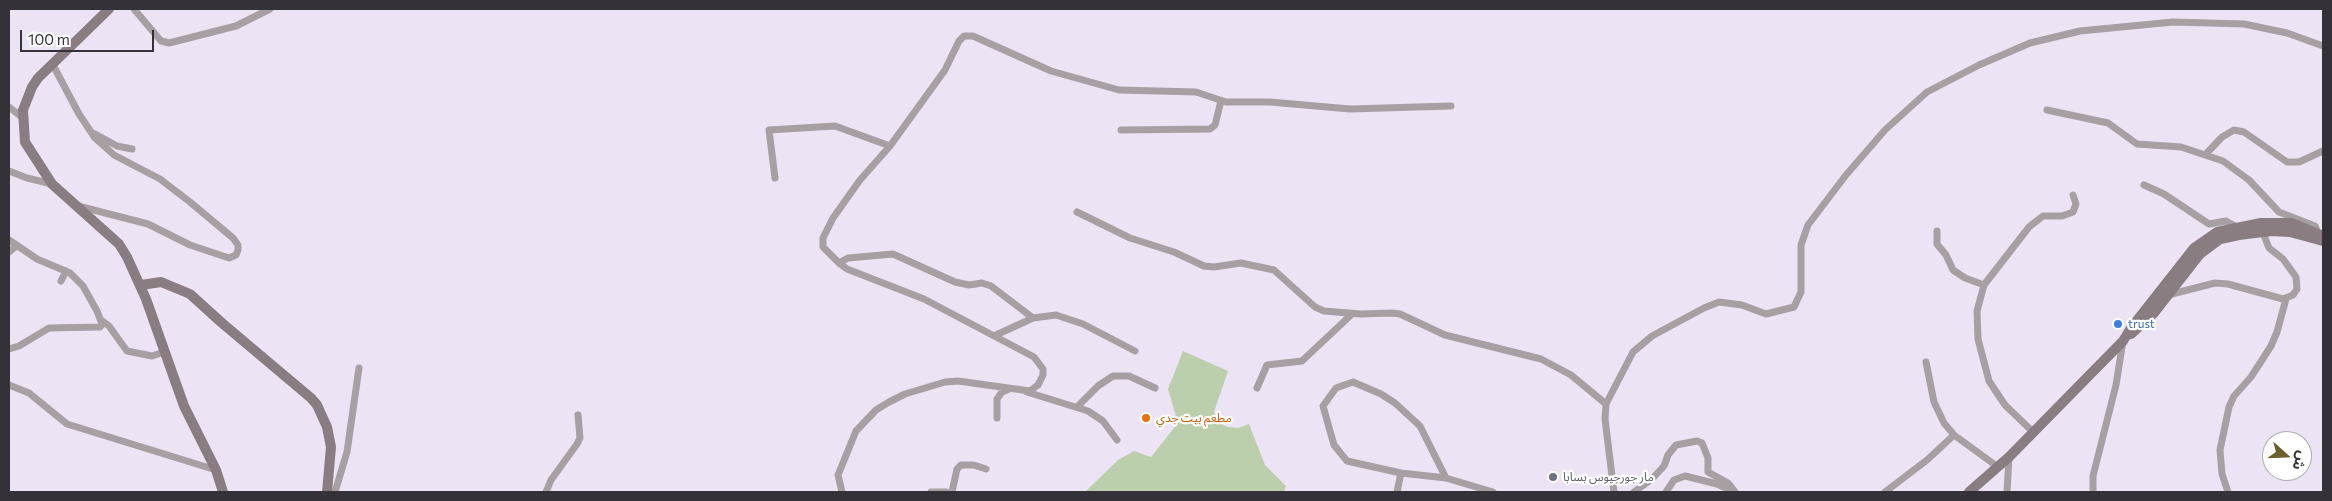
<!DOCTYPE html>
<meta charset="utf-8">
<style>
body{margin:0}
#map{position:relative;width:2332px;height:501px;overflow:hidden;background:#ece4f5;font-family:Commissioner,"Noto Sans Arabic",sans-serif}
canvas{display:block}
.frame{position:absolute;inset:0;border:10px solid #343138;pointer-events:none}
.north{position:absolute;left:2262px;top:431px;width:50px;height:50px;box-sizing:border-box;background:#fff;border:1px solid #aeadaf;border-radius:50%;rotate:110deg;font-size:14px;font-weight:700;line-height:20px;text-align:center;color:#343138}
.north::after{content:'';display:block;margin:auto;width:18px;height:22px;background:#6b5e2b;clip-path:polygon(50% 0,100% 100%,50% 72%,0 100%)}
.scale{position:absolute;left:20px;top:30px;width:134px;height:22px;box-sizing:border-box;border:2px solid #343138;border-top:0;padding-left:6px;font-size:15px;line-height:18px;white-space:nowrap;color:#343138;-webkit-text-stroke:4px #fff;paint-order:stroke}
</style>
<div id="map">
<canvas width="2332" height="501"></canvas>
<div class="frame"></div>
<div class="north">ش</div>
<div class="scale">100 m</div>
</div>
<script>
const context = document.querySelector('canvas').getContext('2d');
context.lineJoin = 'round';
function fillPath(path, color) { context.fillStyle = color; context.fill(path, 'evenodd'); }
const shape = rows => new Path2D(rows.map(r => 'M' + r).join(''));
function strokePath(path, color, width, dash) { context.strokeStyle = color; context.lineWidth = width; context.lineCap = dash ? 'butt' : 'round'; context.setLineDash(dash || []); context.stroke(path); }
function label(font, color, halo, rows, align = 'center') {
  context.font = font + ' Commissioner,"Noto Sans Arabic",sans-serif'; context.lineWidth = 4.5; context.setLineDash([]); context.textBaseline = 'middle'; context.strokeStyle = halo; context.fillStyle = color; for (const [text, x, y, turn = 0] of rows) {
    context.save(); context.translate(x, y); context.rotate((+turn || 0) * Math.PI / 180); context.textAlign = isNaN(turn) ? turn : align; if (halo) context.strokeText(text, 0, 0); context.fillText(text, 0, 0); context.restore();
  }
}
fillPath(shape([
 [1183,351,1228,371,1214,412,1223,425,1228,427,1238,428,1249,424,1265,465,1286,486,1284,492,1085,492,1118,460,1134,451,1151,457,1178,423,1168,389]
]), '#bbcfad');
strokePath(shape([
 [134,9,161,41,169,43,236,26,270,9],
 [53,65,79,114,95,138,114,155,160,179,190,202,233,238,238,245,238,250,236,255,229,258,190,245,148,224,78,206],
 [9,107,23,118],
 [2047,110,2108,123,2137,144,2181,147,2223,161,2249,180,2279,212,2315,226,2318,233],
 [1121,130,1210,129,1215,125,1221,101],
 [95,134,117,146,132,149],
 [2206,154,2222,137,2234,130,2244,132,2287,162,2299,162,2323,151],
 [9,171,27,178,52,184],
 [775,178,769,130,835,126,890,146],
 [2144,185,2164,194,2209,224,2226,221,2237,227],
 [1077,212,1130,238,1174,252,1204,266,1214,267,1241,263,1274,270,1315,307,1324,311,1361,314,1392,313,1400,314,1445,335,1541,359,1571,375,1606,404],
 [1937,231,1937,244,1946,255,1953,270,1965,278,1984,285],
 [9,240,37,259,70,273,83,286,97,311,102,324,100,327,49,328,19,346,9,349],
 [9,252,15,247],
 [839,263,848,258,893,254,955,282,969,285,982,283,991,286,1033,318],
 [61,281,66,271],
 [2168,295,2215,283,2228,284,2283,299,2293,295,2297,289,2296,277,2283,259,2269,248,2261,228],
 [101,320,109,326,127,351,152,356,164,352],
 [996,335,1033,318,1056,315,1083,324,1135,351],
 [1926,362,1934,402,1944,423,1954,435,1998,467],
 [9,385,29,393,67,424,216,470],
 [1257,388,1267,365,1302,361,1352,314],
 [1027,392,1088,411,1103,421,1117,440],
 [1077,407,1098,386,1113,376,1129,376,1155,388],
 [997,418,997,399,1002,392,1009,389],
 [2033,432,2005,405,1989,381,1978,339,1977,311,1984,285,2029,227,2043,216,2062,216,2073,212,2076,204,2073,195],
 [1446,478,1420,426,1395,403,1381,394,1353,382,1336,388,1323,406,1334,445,1347,461,1401,473,1446,478,1493,492],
 [335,492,347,452,359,368],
 [546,492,551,480,577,444,580,438,578,415],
 [842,492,838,475,856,431,876,410,889,402,905,394,945,382,958,381,1030,391,1038,385,1043,375,1043,369,1034,357,924,299,847,269,839,263,823,247,823,238,833,218,860,180,890,146,945,70,959,41,964,36,973,36,1051,71,1119,90,1196,92,1226,102,1270,102,1350,109,1451,106],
 [931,492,946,492],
 [952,492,957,469,961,465,974,465,986,469],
 [1397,492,1401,473],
 [1614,492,1605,419,1606,404,1633,352,1652,336,1704,308,1719,302,1742,305,1766,314,1794,307,1801,292,1801,245,1808,225,1846,175,1885,130,1927,92,1979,65,2030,43,2080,31,2173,22,2244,24,2287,33,2323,46],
 [1634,492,1652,479,1664,466,1668,455,1676,445,1697,441,1702,443,1708,458,1708,472,1728,483,1735,492],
 [1666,492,1674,480,1685,476,1717,484,1733,491],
 [1885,492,1927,460,1954,435],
 [2007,492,2009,457],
 [2093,492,2093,476,2116,385,2123,341],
 [2228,492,2222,474,2220,450,2229,407,2234,396,2251,377,2271,346,2277,332,2286,299]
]), '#a89fa2', 7);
strokePath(shape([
 [109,9,38,78,32,87,23,110,25,142,52,184,119,244,127,257,146,299,184,406,216,470,223,492],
 [141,285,161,282,190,294,222,323,311,398,317,405,327,427,331,447,327,492],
 [2131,334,2154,313,2200,254,2220,239,2239,235,2271,231,2290,232,2323,241],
 [1969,492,2009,457,2123,341,2131,328,2194,248,2217,232,2261,223,2292,223,2323,236]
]), '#897d81', 10);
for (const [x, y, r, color] of [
 [2118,324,5,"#3f7fe0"],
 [1146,418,5,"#e8710a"],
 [1553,477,5,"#6b7280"]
]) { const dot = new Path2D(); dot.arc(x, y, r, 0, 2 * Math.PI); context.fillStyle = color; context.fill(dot); strokePath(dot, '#fff', 2); }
label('12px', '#366cbe', '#fff', [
 ["trust",2128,324]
], 'left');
label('12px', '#c56008', '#fff', [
 ["مطعم بيت جدي",1156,418]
], 'left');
label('12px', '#5b616d', '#fff', [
 ["مار جورجيوس بسابا",1563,477]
], 'left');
</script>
